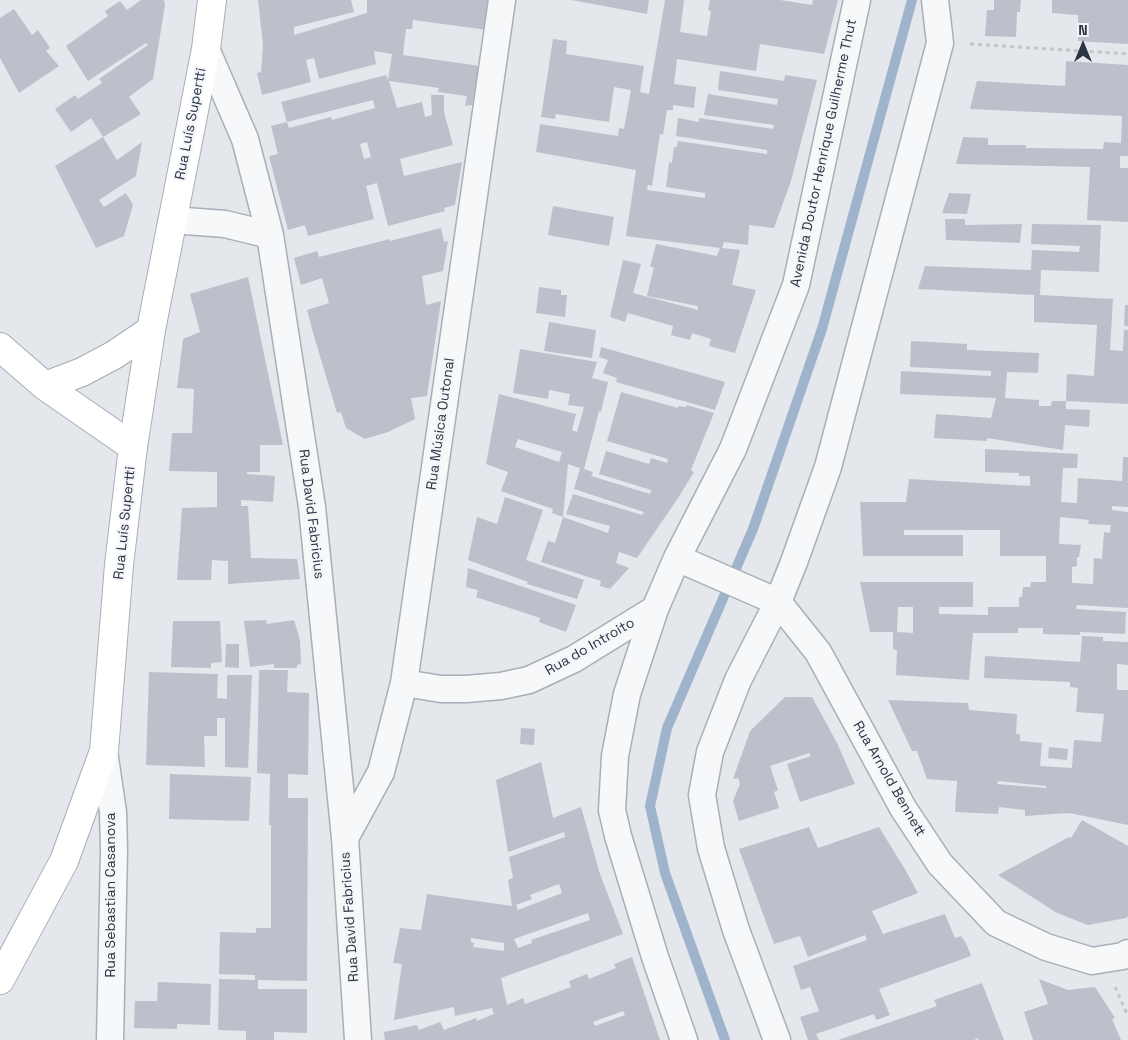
<!DOCTYPE html>
<meta charset="utf-8">
<style>
body{margin:0}
#map{position:relative;width:1128px;height:1040px;overflow:hidden;background:#e4e7ec;font-family:"Space Grotesk",sans-serif}
canvas{display:block}
.north{position:absolute;left:1058px;top:20px;width:50px;height:50px;-webkit-text-stroke:4px #f4f6f9;paint-order:stroke;rotate:0deg;font-size:14px;font-weight:700;line-height:20px;text-align:center;color:#2b3445}
.north::after{content:'';display:block;margin:auto;width:18px;height:22px;background:#2b3445;clip-path:polygon(50% 0,100% 100%,50% 72%,0 100%)}
</style>
<div id="map">
<canvas width="1128" height="1040"></canvas>
<div class="north">N</div>
</div>
<script>
const context = document.querySelector('canvas').getContext('2d');
context.lineJoin = 'round';
const shape = rows => new Path2D(rows.map(r => 'M' + r).join(''));
function strokePath(path, color, width, dash) { context.strokeStyle = color; context.lineWidth = width; context.lineCap = dash ? 'butt' : 'round'; context.setLineDash(dash || []); context.stroke(path); }
function fillPath(path, color) { context.fillStyle = color; context.fill(path, 'evenodd'); }
function label(font, color, halo, rows, align = 'center') {
  context.font = font + ' "Space Grotesk",sans-serif'; context.lineWidth = 4.5; context.setLineDash([]); context.textBaseline = 'middle'; context.strokeStyle = halo; context.fillStyle = color; for (const [text, x, y, turn = 0] of rows) {
    context.save(); context.translate(x, y); context.rotate((+turn || 0) * Math.PI / 180); context.textAlign = isNaN(turn) ? turn : align; if (halo) context.strokeText(text, 0, 0); context.fillText(text, 0, 0); context.restore();
  }
}
strokePath(shape([
 [725,1040,665,873,650,806,667,728,753,529,822,329,912,0]
]), '#9fb4cc', 10);
fillPath(shape([
 [141,0,164,0,165,5,153,79,129,97,141,114,103,137,91,118,71,132,55,109,75,95,78,99,102,83,99,79,148,45,146,43,88,81,66,46,108,16,105,11,120,1,127,10],
 [258,0,351,0,354,12,294,27,294,35,367,13,367,0,492,0,488,30,413,20,412,29,406,29,403,55,480,66,472,105,465,106,467,96,438,92,439,88,389,81,397,108,422,102,425,117,432,115,431,95,444,95,444,112,453,145,400,159,404,176,462,162,455,205,444,208,445,211,388,226,377,183,366,186,374,219,308,236,305,225,288,230,269,156,278,154,271,126,287,122,281,102,386,75,388,80,392,54,374,51,376,64,319,79,314,58,306,60,311,82,262,95,257,73,261,72,263,45],
 [373,100,375,108,332,120,331,117,289,128,287,122],
 [367,142,371,157,364,159,360,144],
 [571,0,649,0,647,14],
 [665,0,684,0,680,32,707,36,711,11,708,10,710,0,780,0,812,5,813,0,838,0,824,54,760,44,756,71,677,59,674,84,696,87,694,108,673,105,673,110,667,110,663,135,660,134,652,186,648,185,647,190,705,198,705,193,666,187,669,162,672,163,674,147,677,147,678,141,767,154,767,150,676,136,678,118,699,122,699,118,773,129,774,125,704,115,708,94,777,105,778,99,718,90,720,71,784,81,785,75,817,80,791,181,774,228,749,225,748,245,724,242,722,248,740,250,732,285,756,290,735,353,709,346,711,339,692,333,690,340,671,335,673,326,628,313,625,322,610,317,623,260,641,264,633,293,698,310,698,306,647,296,654,267,650,267,656,244,717,256,720,248,626,236,636,170,536,152,540,124,618,136,619,128,624,129,631,90,614,87,609,122,556,114,555,119,541,117,553,39,567,41,566,54,644,66,640,92,649,94],
 [994,0,1021,0,1020,12,1017,12,1016,37,985,36,987,10,994,10],
 [1052,0,1128,0,1128,44,1078,41,1078,15,1052,13],
 [14,9,32,35,38,30,50,48,46,51,59,66,19,93,0,58,0,18],
 [1066,61,1128,65,1128,156,1120,156,1120,168,1128,168,1128,222,1087,220,1090,167,956,164,963,137,988,138,988,145,1026,145,1026,148,1103,149,1104,142,1121,143,1122,116,970,109,977,81,1065,86],
 [103,137,117,160,142,142,136,176,99,200,104,207,126,193,133,205,124,236,96,248,55,166],
 [949,193,971,194,967,214,942,213],
 [553,206,614,217,609,246,548,235],
 [945,219,965,219,965,225,1022,224,1020,243,946,240],
 [1032,224,1101,225,1099,272,1041,270,1040,295,1113,299,1110,350,1123,351,1124,330,1128,330,1128,404,1066,401,1066,409,1090,410,1089,427,1065,425,1063,450,987,438,987,441,934,438,936,414,991,418,996,398,900,394,901,371,991,376,991,371,910,367,911,341,967,344,967,350,1039,353,1038,373,1007,372,1005,398,1039,400,1039,406,1051,406,1052,401,1066,401,1067,374,1094,376,1097,325,1034,322,1034,295,918,289,925,266,1031,270,1032,250,1079,252,1080,246,1031,244],
 [441,228,444,242,448,241,443,271,422,276,426,305,441,301,427,396,411,398,415,419,388,432,365,439,346,428,341,412,337,413,314,336,307,310,329,303,322,278,301,285,294,258,317,251,319,257,390,239,390,241],
 [248,277,283,445,260,445,260,472,247,472,247,474,275,476,273,502,241,500,241,506,248,506,251,558,297,559,300,579,228,584,228,561,212,560,211,580,177,580,182,508,217,507,217,472,169,471,172,433,192,433,194,389,177,388,183,339,200,332,190,294],
 [539,287,561,290,561,295,567,295,565,317,536,313],
 [1125,305,1128,305,1128,326,1124,326],
 [549,322,596,330,592,358,544,351],
 [601,347,725,382,715,410,616,382,617,378,603,373,608,360,599,357],
 [520,349,597,362,592,378,608,382,601,412,599,411,584,469,593,472,591,476,650,494,651,490,599,474,606,451,649,464,651,458,667,463,668,459,607,441,621,392,678,408,678,406,686,407,687,405,714,413,691,470,694,472,678,498,637,558,619,552,616,563,629,568,610,589,600,586,601,581,541,562,548,541,555,543,563,517,552,513,553,509,501,491,508,472,486,464,499,394,576,414,572,430,577,432,584,407,568,405,570,394,549,390,548,399,513,393],
 [518,439,562,452,559,462,515,447],
 [568,464,580,468,574,489,644,512,642,515,573,494,566,514,610,526,608,533,563,517],
 [985,449,1078,454,1077,468,1063,468,1061,502,1077,503,1078,478,1122,481,1123,457,1128,457,1128,507,1112,506,1112,510,1128,512,1128,608,1077,605,1076,609,1126,612,1125,634,1080,632,1080,635,1043,634,1043,628,1018,628,1018,633,973,633,969,680,896,675,897,650,893,649,893,632,870,632,860,582,973,582,973,607,939,607,939,614,988,615,988,607,1019,607,1019,597,1022,597,1023,587,1030,587,1031,582,1046,582,1046,556,1000,556,1000,530,904,530,904,535,963,535,963,556,863,556,860,502,906,502,909,479,1030,486,1030,476,1019,476,1019,473,985,472],
 [1060,517,1089,520,1088,524,1111,525,1110,533,1104,532,1102,559,1094,558,1093,584,1072,583,1072,567,1077,566,1077,557,1079,557,1081,545,1059,544],
 [898,607,913,607,913,633,897,632],
 [505,497,543,510,526,560,584,580,577,599,527,584,528,582,468,560,477,517,497,524],
 [468,568,576,605,566,632,539,622,540,618,476,597,478,590,466,587],
 [266,620,267,624,294,620,300,640,301,664,297,665,297,668,274,668,274,664,250,667,244,621],
 [173,621,220,621,222,662,211,663,211,668,171,667],
 [1082,636,1103,637,1103,641,1128,642,1128,665,1117,664,1117,690,1128,690,1128,825,1069,813,1025,816,1025,810,999,807,998,814,955,812,957,781,927,779,917,751,912,751,888,700,968,703,969,710,1017,714,1016,734,1020,734,1020,741,1042,743,1040,766,1072,768,1074,740,1101,742,1104,714,1076,712,1078,688,1070,687,1070,682,984,678,985,656,1080,662],
 [998,781,1046,786,1046,788,997,784],
 [226,644,239,644,239,668,225,667],
 [259,670,288,670,287,692,309,693,308,775,288,774,288,798,308,798,307,981,258,980,258,989,307,989,307,1033,274,1032,274,1040,246,1040,246,1031,218,1030,219,979,255,980,255,975,219,974,220,932,256,933,256,928,271,928,271,825,269,825,270,774,257,773],
 [149,672,218,674,217,698,227,699,227,675,252,675,248,768,225,767,225,718,217,718,217,736,204,736,205,767,146,765],
 [785,697,812,697,837,743,855,784,800,802,787,764,811,756,809,753,770,766,778,790,774,792,779,808,739,821,733,801,740,784,738,778,733,779,750,731],
 [521,728,535,729,534,745,520,744],
 [1049,747,1068,749,1067,760,1048,758],
 [541,762,553,818,581,807,600,874,623,934,501,978,507,1005,523,998,525,1004,571,987,569,981,587,974,589,979,616,968,614,964,632,957,660,1040,385,1040,384,1032,394,1030,417,1025,419,1030,440,1022,444,1030,476,1018,477,1021,494,1014,492,1008,455,1016,454,1007,394,1020,402,964,393,963,400,928,421,930,427,894,512,906,508,880,513,878,509,857,565,837,564,832,508,852,496,780],
 [559,884,562,893,518,910,516,905,532,899,530,895],
 [588,913,590,920,531,940,532,943,518,948,514,939],
 [471,938,504,943,504,951,473,947,474,943,471,942],
 [623,1011,625,1015,595,1026,593,1022],
 [170,774,251,777,249,821,169,819],
 [1082,820,1128,846,1128,916,1126,918,1088,925,1057,913,998,875,1069,837,1071,838],
 [809,827,818,848,879,827,906,871,918,893,872,911,883,934,945,914,955,938,961,936,966,943,971,956,879,989,890,1015,876,1020,874,1014,816,1034,819,1040,808,1040,800,1017,819,1011,810,987,801,990,793,966,867,940,865,935,808,957,800,936,774,944,739,849],
 [1039,979,1068,990,1095,987,1115,1018,1112,1019,1121,1040,1033,1040,1024,1012,1048,1004],
 [158,982,211,984,210,1025,177,1024,177,1029,134,1028,135,1001,157,1001],
 [982,983,1004,1040,978,1040,978,1038,974,1040,838,1040,937,1006,934,1000]
]), '#bbc0ca');
const street = shape([
 [206,49,245,139,270,235,312,507,345,838,358,1040],
 [172,220,225,224,270,235],
 [677,558,778,602,818,652,903,808,940,864,996,923,1046,947,1092,961,1123,956,1128,953],
 [404,683,441,689,466,689,501,686,529,680,574,659,655,609],
 [104,751,113,812,114,850,110,1040],
 [345,838,381,772,404,683,502,0],
 [684,1040,655,957,618,836,612,810,615,756,627,694,655,609,677,558,733,449,796,285,857,0],
 [777,1040,736,930,711,848,702,795,710,752,738,680,778,602,794,562,828,467,940,43,935,0]
]);
const secondary = shape([
 [0,980,64,861,104,751,119,565,133,447,151,330,206,49,212,0]
]);
const primary = shape([
 [0,347,45,386,133,447],
 [45,386,82,372,114,355,151,330]
]);
strokePath(street, '#a9aeb7', 29);
strokePath(secondary, '#a9aeb7', 30);
strokePath(primary, '#a3abb8', 30);
strokePath(shape([
 [970,44,1128,54],
 [1115,987,1128,1016]
]), '#c2c5cb', 3, [4, 4]);
strokePath(street, '#f7f8fa', 26);
strokePath(secondary, '#fff', 28);
strokePath(primary, '#fff', 28);
label('14px', '#2b3445', '#f4f6f9', [
 ["Rua Luís Supertti",191,124,-79],
 ["Avenida Doutor Henrique Guilherme Thut",824,153,-78],
 ["Rua Música Outonal",441,424,-82],
 ["Rua David Fabricius",311,514,83],
 ["Rua Luís Supertti",125,523,-84],
 ["Rua do Introito",590,647,-30],
 ["Rua Arnold Bennett",889,779,60],
 ["Rua Sebastian Casanova",111,895,-90],
 ["Rua David Fabricius",350,917,-94]
]);
</script>
